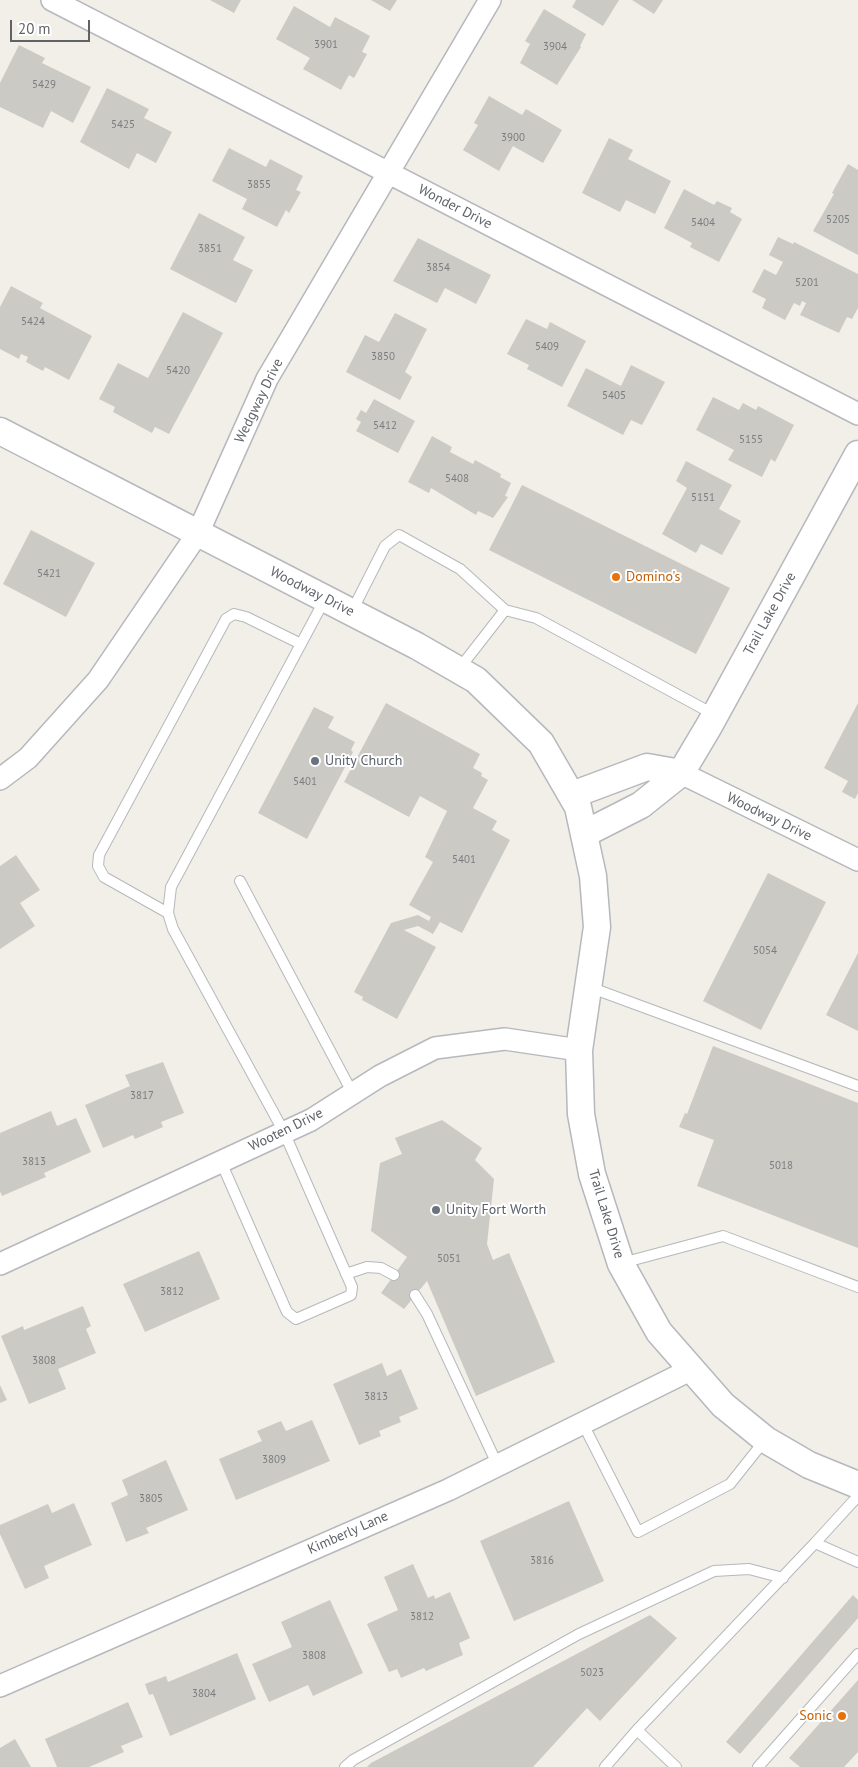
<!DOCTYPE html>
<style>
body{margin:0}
#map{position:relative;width:858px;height:1767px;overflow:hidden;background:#f1efe8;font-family:"PT Sans",sans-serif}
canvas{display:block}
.scale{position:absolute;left:10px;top:20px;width:80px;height:22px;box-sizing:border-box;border:2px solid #5f6368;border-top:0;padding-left:6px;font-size:15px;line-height:18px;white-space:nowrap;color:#5f6368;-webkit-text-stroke:4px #fff;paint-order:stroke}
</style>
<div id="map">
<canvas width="858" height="1767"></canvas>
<div class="scale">20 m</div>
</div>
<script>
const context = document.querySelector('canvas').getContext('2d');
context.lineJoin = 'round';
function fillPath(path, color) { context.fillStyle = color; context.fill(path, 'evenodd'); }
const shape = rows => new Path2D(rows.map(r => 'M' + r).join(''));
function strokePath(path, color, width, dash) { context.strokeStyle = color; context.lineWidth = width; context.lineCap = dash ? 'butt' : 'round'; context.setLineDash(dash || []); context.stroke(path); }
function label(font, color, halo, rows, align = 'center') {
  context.font = font + ' "PT Sans",sans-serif'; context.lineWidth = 4; context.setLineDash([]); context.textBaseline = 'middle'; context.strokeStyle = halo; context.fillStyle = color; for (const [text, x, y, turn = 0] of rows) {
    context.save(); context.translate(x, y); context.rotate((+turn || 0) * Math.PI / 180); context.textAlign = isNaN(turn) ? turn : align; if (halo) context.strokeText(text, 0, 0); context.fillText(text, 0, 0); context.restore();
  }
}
fillPath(shape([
 [210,0,241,0,234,13],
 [371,0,397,0,390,11],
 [576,0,619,0,603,26,572,7],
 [632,0,663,0,654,14],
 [294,6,330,27,335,17,370,36,362,52,367,54,354,78,349,75,341,90,303,69,310,58,276,39],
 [544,9,586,34,580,46,581,47,557,85,520,63,530,44,525,41],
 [19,45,45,58,42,63,91,87,73,123,51,111,43,128,0,107,0,83],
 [107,88,149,109,144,118,172,132,156,163,137,153,129,169,80,142],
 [489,96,522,115,526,109,562,130,543,163,513,146,499,171,463,150,478,125,474,123],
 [609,138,633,150,628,159,671,181,655,214,626,200,620,212,582,193],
 [229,148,266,167,270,159,303,176,296,190,301,192,289,213,286,210,277,227,242,209,247,199,212,181],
 [848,164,858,170,858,255,813,231,834,194,832,193],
 [684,189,714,205,717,201,732,208,730,212,742,219,719,262,690,247,692,243,664,228],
 [199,213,245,237,233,260,253,270,236,303,170,269],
 [778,237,793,244,794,242,858,274,858,308,852,319,847,317,839,333,800,315,806,303,802,301,800,306,794,303,785,320,762,308,766,299,752,292,764,269,776,275,783,262,769,255],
 [418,238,491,275,476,304,445,288,437,303,393,281],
 [11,286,43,303,40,308,92,336,69,380,45,367,43,371,26,362,28,357,21,354,19,359,0,349,0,307],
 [183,312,223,333,169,434,155,427,152,433,113,412,115,407,99,399,118,363,148,378],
 [395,313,427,329,405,372,412,377,400,400,346,372,365,335,379,342],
 [526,319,547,329,550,322,586,341,562,387,527,369,529,365,507,354],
 [631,365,665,382,642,425,631,420,623,435,567,406,586,368,621,386],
 [713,397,739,410,743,403,756,410,758,406,794,425,775,462,771,459,762,477,728,460,734,450,696,430],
 [374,399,415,421,398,453,356,431,361,422,356,419,361,410,366,413],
 [432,436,452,447,450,452,473,464,475,460,501,474,500,477,511,483,505,496,508,497,493,518,478,511,476,515,431,488,429,493,408,482],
 [686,461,732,485,719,509,741,521,722,555,701,544,696,553,662,534,687,488,676,481],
 [522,485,730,588,696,654,489,550],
 [31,530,95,563,66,617,3,584],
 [386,703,480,754,473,768,482,773,481,776,488,780,473,808,497,821,492,830,510,840,462,933,440,922,433,934,418,926,404,930,436,947,397,1019,362,1000,363,997,354,992,391,923,418,915,429,921,431,917,409,905,433,862,425,857,447,811,420,796,409,817,344,782],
 [858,703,858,793,855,799,842,792,848,781,824,768],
 [314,707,334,717,328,728,355,742,351,750,353,752,307,839,258,813],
 [16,855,40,890,20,903,35,926,0,949,0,866],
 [768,873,826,902,761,1030,703,1001],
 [858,953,858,1031,826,1015],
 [713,1046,858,1103,858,1248,697,1186,714,1140,679,1127,685,1113,687,1114],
 [163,1062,184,1113,161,1122,163,1127,135,1139,133,1135,103,1148,85,1105,130,1086,125,1075],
 [51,1111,57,1126,76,1118,91,1152,44,1173,46,1177,2,1196,0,1191,0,1133],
 [442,1120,482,1148,475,1160,494,1179,487,1244,493,1260,509,1253,555,1362,476,1396,427,1281,404,1309,381,1293,407,1257,371,1231,380,1163,402,1154,395,1138],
 [199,1251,220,1299,145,1332,123,1284],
 [83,1306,91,1326,86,1329,96,1353,58,1369,66,1389,29,1404,1,1336,23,1326,24,1330],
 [382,1363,387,1376,401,1369,418,1409,399,1417,401,1422,379,1431,381,1436,359,1445,333,1384],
 [0,1385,7,1400,0,1403],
 [312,1420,330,1461,236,1500,219,1459,262,1441,257,1431,281,1421,286,1431],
 [166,1460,188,1510,146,1528,149,1533,126,1542,111,1503,128,1495,122,1480],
 [569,1501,604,1581,514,1621,480,1541],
 [74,1503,92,1545,44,1566,49,1578,25,1589,0,1534,0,1525,48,1504,52,1513],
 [413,1564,428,1598,434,1595,435,1599,450,1592,470,1638,459,1643,463,1655,426,1671,424,1668,401,1678,397,1669,389,1672,367,1624,398,1610,384,1577],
 [853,1595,858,1600,858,1618,740,1754,726,1742],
 [330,1600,363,1673,313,1696,308,1685,269,1702,252,1664,292,1647,281,1622],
 [650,1615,677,1638,600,1721,587,1708,533,1767,367,1767,371,1763],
 [237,1653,256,1699,170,1736,153,1694,149,1695,145,1684,166,1676,168,1682],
 [858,1680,858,1752,844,1767,800,1767,789,1758],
 [128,1702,143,1737,121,1746,124,1752,89,1767,57,1767,45,1739],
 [15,1739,31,1767,0,1767,0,1748]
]), '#cccac5');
const service = shape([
 [352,611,385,546,399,535,460,569,505,610],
 [459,669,505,610,536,618,715,715],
 [240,881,353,1094],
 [168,913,104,877,98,866,99,855,226,619,234,614,246,617,301,644],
 [589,987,858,1086],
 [221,1162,287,1312,296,1319,351,1295,352,1287,284,1132,173,929,168,913,171,887,325,599],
 [622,1263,723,1236,858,1287],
 [346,1274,367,1267,381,1268,394,1275],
 [415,1295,427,1314,498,1466],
 [583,1424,638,1532,730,1484,765,1440],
 [858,1496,815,1543,858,1562],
 [637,1730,815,1543],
 [345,1767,353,1760,579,1634,714,1571,749,1569,783,1578],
 [605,1767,637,1730,676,1767],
 [758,1767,858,1654]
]);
const minor = shape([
 [52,0,858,414],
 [681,773,858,860],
 [0,779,28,758,98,680,198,533,267,379,490,0],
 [0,1264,311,1120,380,1076,435,1048,505,1039,579,1050],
 [0,1686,448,1490,690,1370]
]);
const tertiary = shape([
 [0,431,417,646,476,680,541,743,578,807,593,876,597,927,579,1050,581,1114,592,1174,621,1264,659,1332,723,1405,766,1440,809,1465,858,1485],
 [572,795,647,767,681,773],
 [584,834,641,805,681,773,709,726,858,454]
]);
strokePath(service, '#b5b8bc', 12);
strokePath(minor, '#b5b8bc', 24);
strokePath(tertiary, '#b5b8bc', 29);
strokePath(service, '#fff', 10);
strokePath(minor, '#fff', 21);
strokePath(tertiary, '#fff', 26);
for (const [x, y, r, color] of [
 [616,577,5,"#e8710a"],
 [315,761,5,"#6b7280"],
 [436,1210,5,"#6b7280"],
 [842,1716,5,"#e8710a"]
]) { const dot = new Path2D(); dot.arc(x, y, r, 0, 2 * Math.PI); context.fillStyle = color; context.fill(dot); strokePath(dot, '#fff', 2); }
label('11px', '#7a7d7f', null, [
 ["3901",326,45],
 ["3904",555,47],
 ["5429",44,85],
 ["5425",123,125],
 ["3900",513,138],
 ["3855",259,185],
 ["5205",838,220],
 ["5404",703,223],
 ["3851",210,249],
 ["3854",438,268],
 ["5201",807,283],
 ["5424",33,322],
 ["5409",547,347],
 ["3850",383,357],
 ["5420",178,371],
 ["5405",614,396],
 ["5412",385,426],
 ["5155",751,440],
 ["5408",457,479],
 ["5151",703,498],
 ["5421",49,574],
 ["5401",305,782],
 ["5401",464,860],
 ["5054",765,951],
 ["3817",142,1096],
 ["3813",34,1162],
 ["5018",781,1166],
 ["5051",449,1259],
 ["3812",172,1292],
 ["3808",44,1361],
 ["3813",376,1397],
 ["3809",274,1460],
 ["3805",151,1499],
 ["3816",542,1561],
 ["3812",422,1617],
 ["3808",314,1656],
 ["5023",592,1673],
 ["3804",204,1694]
]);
label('14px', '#5f6368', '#fff', [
 ["Wonder Drive",455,207,27],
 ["Wedgway Drive",259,401,-64],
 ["Woodway Drive",312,592,27],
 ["Trail Lake Drive",770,614,-61],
 ["Woodway Drive",769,817,26],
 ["Wooten Drive",286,1130,-26],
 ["Trail Lake Drive",606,1214,73],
 ["Kimberly Lane",348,1533,-24]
]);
label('14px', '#c56008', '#fff', [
 ["Domino's",626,577],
 ["Sonic",832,1716,"right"]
], 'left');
label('14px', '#5b616d', '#fff', [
 ["Unity Church",325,761],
 ["Unity Fort Worth",446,1210]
], 'left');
</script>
